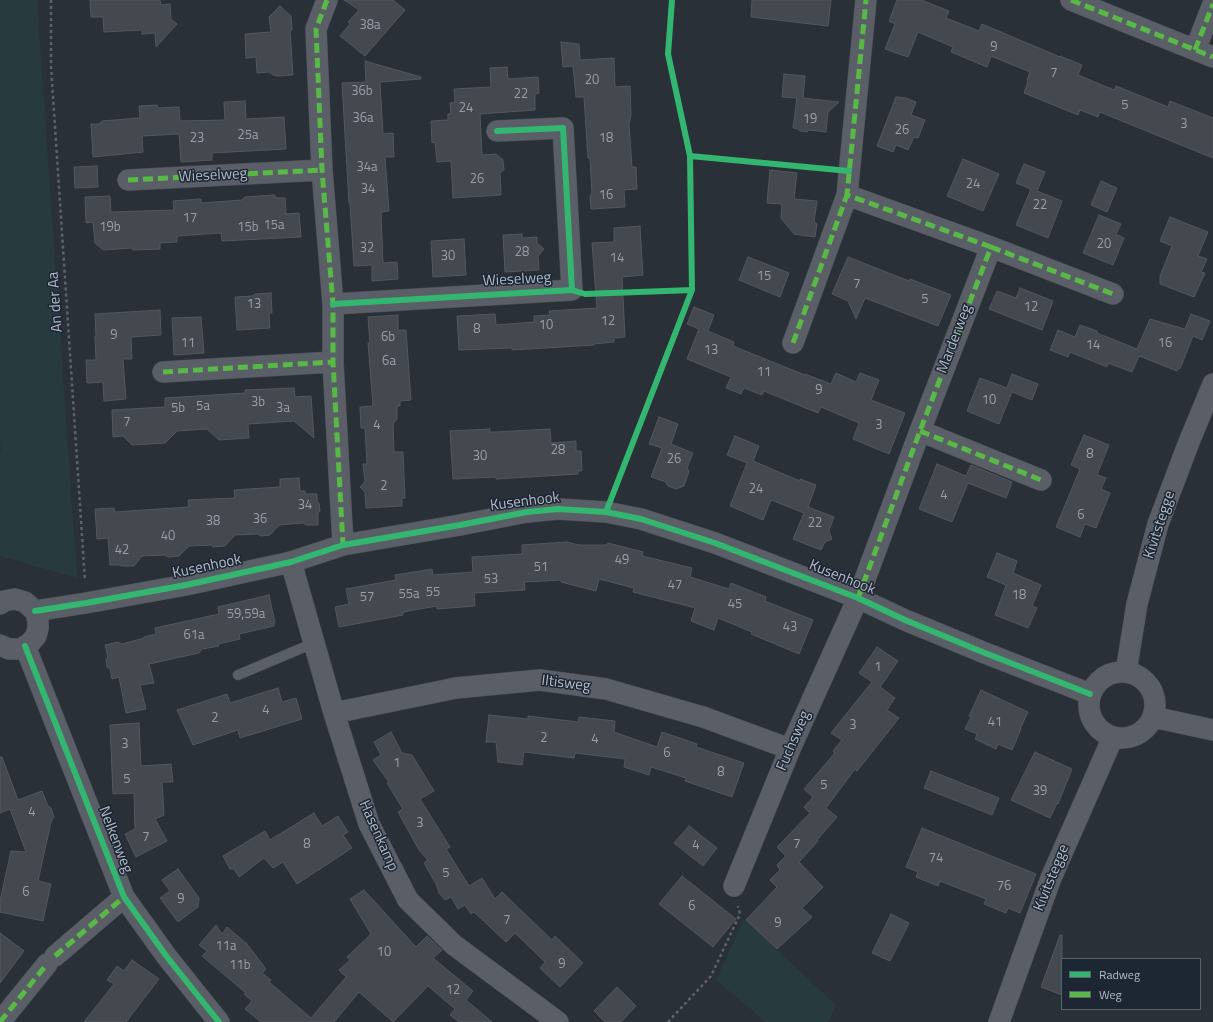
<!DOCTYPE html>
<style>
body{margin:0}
#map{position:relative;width:1213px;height:1022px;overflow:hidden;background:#2a3038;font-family:"Titillium Web",sans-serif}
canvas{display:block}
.legend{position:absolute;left:1061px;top:958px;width:140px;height:52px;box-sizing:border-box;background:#1d2633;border:1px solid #59626f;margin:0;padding:5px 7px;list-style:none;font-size:12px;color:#b4bcc9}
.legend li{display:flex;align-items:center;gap:8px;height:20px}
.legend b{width:20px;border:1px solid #59626f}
</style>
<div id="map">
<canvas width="1213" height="1022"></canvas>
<ul class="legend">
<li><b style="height:5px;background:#33b770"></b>Radweg</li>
<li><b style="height:5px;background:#58b947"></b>Weg</li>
</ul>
</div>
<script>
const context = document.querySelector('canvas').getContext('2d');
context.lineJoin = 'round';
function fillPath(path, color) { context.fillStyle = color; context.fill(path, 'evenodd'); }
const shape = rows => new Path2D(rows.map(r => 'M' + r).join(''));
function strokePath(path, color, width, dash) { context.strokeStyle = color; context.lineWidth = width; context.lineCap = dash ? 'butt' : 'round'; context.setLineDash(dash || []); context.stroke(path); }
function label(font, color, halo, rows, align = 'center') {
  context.font = font + ' "Titillium Web",sans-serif'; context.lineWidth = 3; context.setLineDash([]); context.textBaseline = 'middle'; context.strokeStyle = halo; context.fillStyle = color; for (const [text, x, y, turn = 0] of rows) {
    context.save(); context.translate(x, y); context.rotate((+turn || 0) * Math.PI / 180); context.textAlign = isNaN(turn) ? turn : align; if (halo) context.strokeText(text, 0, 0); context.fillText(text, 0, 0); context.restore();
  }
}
fillPath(shape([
 [0,0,37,0,77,578,0,556,0,452,1,451,0,442],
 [744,919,836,1005,828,1022,766,1022,716,980]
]), '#273a3e');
const building = shape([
 [90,0,160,0,161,5,170,4,171,19,177,24,156,47,155,33,142,34,142,30,104,32,103,17,91,17,90,0],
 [344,0,393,0,405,10,365,56,340,36,350,24,348,22,359,10,344,0],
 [752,0,831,0,828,26,751,17,752,0],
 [897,0,921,0,949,11,946,18,979,31,982,24,1060,57,1060,56,1082,65,1078,75,1114,90,1116,86,1168,107,1170,101,1213,118,1213,158,1100,112,1098,117,1080,110,1078,115,1024,93,1028,81,1027,80,1030,72,991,56,987,67,951,52,953,47,918,32,908,57,885,49,895,24,889,21,897,0],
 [280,6,291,16,292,30,290,31,293,75,278,76,273,75,269,72,257,73,256,57,246,58,245,34,271,32,269,17,280,6],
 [561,42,579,44,580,60,614,58,615,87,630,86,631,115,629,124,632,167,636,167,637,189,624,190,625,207,591,209,590,196,592,193,590,158,588,158,584,97,576,97,573,66,563,67,561,42],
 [365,61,421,77,421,79,380,82,383,134,393,133,394,157,385,157,389,211,381,212,383,263,397,262,398,279,372,281,372,265,354,266,350,203,349,203,342,83,366,82,365,61],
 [507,67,508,79,538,77,539,93,535,94,535,110,480,114,482,155,496,154,503,160,504,170,500,173,501,195,453,198,451,161,437,162,435,142,432,143,431,121,448,120,448,114,451,114,450,103,455,102,454,89,491,87,490,68,507,67],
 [784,74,805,76,803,98,839,102,828,112,826,132,809,130,807,132,800,131,798,129,793,128,797,98,782,97,784,74],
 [896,97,906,98,916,102,911,115,925,120,918,138,914,137,908,150,896,145,893,152,877,146,896,97],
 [245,101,246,119,284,117,286,149,212,153,212,160,181,162,179,134,142,136,143,152,93,157,91,124,99,124,102,121,140,118,139,106,157,105,158,108,179,107,180,121,225,120,224,102,245,101],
 [963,159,999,174,983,211,947,196,963,159],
 [1024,164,1045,172,1037,191,1062,201,1048,238,1016,225,1031,189,1016,183,1024,164],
 [97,166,98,187,75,188,74,167,97,166],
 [770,170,797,173,794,199,817,201,814,222,817,224,815,237,794,234,781,218,782,204,767,203,770,170],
 [1101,181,1117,188,1107,212,1091,205,1101,181],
 [274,195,277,198,285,198,286,214,299,213,301,237,222,241,221,233,177,236,177,242,160,243,160,249,133,250,132,248,103,250,95,243,93,222,86,223,85,197,110,196,111,212,174,210,173,201,201,199,201,203,242,200,245,197,274,195],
 [1099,215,1121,224,1116,234,1124,238,1113,265,1083,253,1099,215],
 [1170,217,1208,232,1198,256,1207,259,1201,272,1205,273,1194,297,1160,284,1160,276,1172,246,1160,241,1170,217],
 [640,226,643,275,622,277,625,337,614,338,614,342,594,344,594,345,512,350,512,348,459,350,457,316,495,314,496,325,534,322,534,316,550,315,549,311,597,308,592,243,614,242,614,228,640,226],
 [522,234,522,238,537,237,537,243,544,249,538,256,539,270,505,272,503,235,522,234],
 [464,239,466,275,433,277,431,241,464,239],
 [748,257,789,273,780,297,739,280,748,257],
 [848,257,909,281,910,279,951,295,938,326,865,298,856,319,848,301,832,294,848,257],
 [1020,288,1053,301,1042,330,989,309,997,291,1016,298,1020,288],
 [271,293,272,313,269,313,270,328,237,330,235,297,253,296,255,294,271,293],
 [694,307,714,315,708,331,734,342,733,346,805,375,805,374,831,384,836,373,856,382,860,373,879,380,871,400,905,413,889,454,853,439,859,423,821,407,818,413,764,391,762,395,744,388,741,394,726,388,731,377,687,359,699,329,687,324,694,307],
 [160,310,161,335,131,337,132,359,123,359,126,399,104,401,103,382,87,383,86,360,96,360,95,336,96,336,95,314,160,310],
 [1191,314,1210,321,1202,340,1193,336,1180,369,1178,368,1177,371,1139,356,1132,372,1108,363,1107,367,1070,352,1068,357,1050,350,1058,330,1075,337,1080,325,1097,331,1097,333,1137,349,1150,319,1185,329,1191,314],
 [398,315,398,330,406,330,411,400,400,401,400,406,397,406,397,419,393,424,394,452,403,452,405,498,402,498,402,506,366,508,365,492,360,487,365,482,363,464,367,464,365,428,361,428,360,407,373,406,370,368,368,343,370,343,368,317,398,315],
 [201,317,204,353,174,355,172,318,201,317],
 [1012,374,1038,384,1032,400,1012,392,999,424,967,411,980,378,1007,388,1012,374],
 [294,388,295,397,311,396,314,438,294,421,248,424,249,438,219,440,207,429,177,431,165,443,132,445,123,436,113,437,112,410,165,407,165,398,245,393,245,390,294,388],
 [659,417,678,424,671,444,693,453,687,468,689,471,684,486,676,489,668,486,666,482,651,477,662,448,649,444,659,417],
 [490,429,489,432,496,432,550,429,551,443,576,441,576,451,581,451,582,471,578,471,578,474,496,479,496,477,453,479,450,431,490,429],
 [1084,435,1109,445,1097,475,1106,478,1101,489,1110,493,1096,528,1085,524,1080,537,1056,527,1080,469,1071,465,1084,435],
 [735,436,759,446,753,461,800,481,800,479,816,485,808,507,834,517,829,531,832,539,825,542,821,550,793,539,804,513,771,500,763,520,730,506,747,463,727,455,735,436],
 [937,464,966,476,971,465,1012,482,1006,498,968,483,952,522,919,509,937,464],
 [299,478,300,491,305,491,305,494,317,494,317,501,319,503,320,511,318,513,318,525,306,525,303,523,279,525,270,535,260,536,258,534,235,535,225,546,213,547,211,545,189,546,179,556,168,557,165,555,142,556,134,566,122,566,119,565,110,565,108,538,97,539,95,509,114,508,115,512,189,507,188,500,235,498,234,490,280,487,280,479,299,478],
 [567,542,579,545,607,545,608,543,643,552,642,556,692,568,690,577,729,589,731,583,766,597,765,601,813,620,799,654,751,634,752,632,718,618,714,630,691,621,695,608,633,592,634,588,599,579,596,591,561,582,561,580,524,582,525,590,474,593,475,606,437,609,437,606,403,612,403,615,339,627,335,607,349,604,346,589,396,580,395,575,432,569,433,575,473,572,472,557,522,554,522,545,567,542],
 [997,553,1017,561,1013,573,1041,585,1032,606,1037,608,1028,628,995,615,1006,585,987,577,997,553],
 [269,595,275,623,274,623,274,626,239,634,240,639,218,644,219,646,202,649,199,653,149,664,154,683,140,685,146,709,126,713,119,677,112,679,110,669,107,667,106,660,108,657,105,645,118,642,122,644,144,638,144,637,156,634,155,628,219,614,218,607,269,595],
 [877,647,898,661,880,687,895,698,887,710,899,718,857,771,855,769,826,808,837,817,817,840,818,841,799,862,823,887,802,908,812,917,777,949,746,920,777,887,770,880,780,870,777,865,786,856,777,847,810,813,804,807,813,797,804,789,835,753,833,751,842,740,831,733,872,682,859,673,877,647],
 [278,688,282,702,296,698,302,719,240,738,238,730,193,745,177,710,227,694,230,703,278,688],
 [981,690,1028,712,1020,729,1021,729,1012,750,998,744,996,749,975,739,977,734,965,729,971,717,969,716,981,690],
 [489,715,528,719,528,716,578,722,579,717,615,721,614,732,657,747,662,732,697,744,696,747,744,763,732,797,685,781,686,778,651,767,649,775,624,767,625,759,575,753,574,758,524,752,522,765,498,762,496,742,486,742,489,715],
 [139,723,141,766,171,764,173,782,162,782,164,815,155,819,167,841,136,857,125,834,135,829,134,793,113,794,110,725,139,723],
 [391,732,402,753,412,755,434,791,420,799,450,847,446,849,469,886,482,878,495,899,502,892,552,940,555,936,583,963,560,987,540,968,545,962,515,933,506,942,474,912,471,914,465,905,458,909,451,897,445,900,439,893,436,884,424,863,428,860,419,850,398,812,403,809,387,783,389,782,373,760,381,755,374,742,391,732],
 [1035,752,1072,769,1058,804,1057,803,1050,818,1011,800,1035,752],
 [0,757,2,757,18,800,42,791,48,806,51,808,54,817,51,822,38,881,51,884,43,921,0,912,0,901,11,851,26,852,10,809,0,813,0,757],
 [931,771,999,798,992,815,924,788,931,771],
 [314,813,322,826,338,816,348,832,343,835,352,848,297,884,283,862,273,868,264,858,239,877,234,869,230,869,223,856,265,831,270,840,314,813],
 [689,826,717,848,703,866,674,843,689,826],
 [922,828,1036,874,1020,913,1008,908,1006,913,984,904,986,899,940,881,938,886,916,877,918,872,906,867,922,828],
 [178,869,199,898,198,907,178,922,160,898,170,891,162,880,178,869],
 [682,876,736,919,713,947,659,904,682,876],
 [364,890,416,947,427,936,442,950,433,958,473,991,466,1000,492,1022,459,1022,450,1015,455,1009,428,986,393,1022,359,992,334,1022,261,1022,245,1009,252,1001,244,994,246,993,202,956,207,951,199,945,216,925,222,934,227,927,247,944,266,969,262,973,271,980,269,982,311,1018,346,977,339,970,350,960,347,957,371,934,350,899,364,890],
 [891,914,909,923,890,961,872,953,891,914],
 [0,933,24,951,0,983,0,933],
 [1060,935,1062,935,1062,995,1041,987,1060,935],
 [132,960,159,979,126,1022,84,1022,114,984,107,980,117,966,124,971,132,960],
 [617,987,636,1006,621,1022,605,1022,594,1011,617,987]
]);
fillPath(building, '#444950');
strokePath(building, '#52575f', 1);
const service = shape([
 [238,675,314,643]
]);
const minor = shape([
 [327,0,316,29,322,170,333,304,333,362,343,545],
 [1071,0,1213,57],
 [1195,50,1213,4],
 [128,180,322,170],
 [991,247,1113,294],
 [333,304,572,290,563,128,497,131],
 [793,343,847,195],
 [163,372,333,362],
 [920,431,1041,480],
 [291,562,334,713,369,824,408,900,454,945,558,1022],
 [0,604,4,601,15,599,25,602,35,611,38,620,38,628,36,636,29,644,20,649,9,649,0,645],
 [35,611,86,603,186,585,291,562,343,545,460,525,527,512,558,509,606,512,641,519,715,543,858,598,905,620,985,653,1090,694],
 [25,646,124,897,167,957,219,1022],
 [1126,672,1137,604,1158,524,1189,442,1213,384],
 '1089 705a33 33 0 1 1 66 0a33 33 0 1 1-66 0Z',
 [334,713,456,688,540,680,606,689,703,717,790,749],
 [1153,717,1213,730],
 [734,886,790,749,858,598,920,431,991,247,847,195,866,0],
 [55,956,124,897],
 [0,1022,47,964],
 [999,1022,1051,878,1113,737]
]);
strokePath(service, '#484c53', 11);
strokePath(minor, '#484c53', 22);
strokePath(shape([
 [51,0,51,66,85,581],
 [668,1022,711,976,740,914,738,906]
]), '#5d636a', 2.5, [3, 3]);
strokePath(service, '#5a5e66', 10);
strokePath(minor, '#5a5e66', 21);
strokePath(shape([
 [327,0,316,29,322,170,333,304,333,362,343,545],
 [1071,0,1213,57],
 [1195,50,1213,4],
 [128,180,322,170],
 [991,247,1113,294],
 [793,343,847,195],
 [163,372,333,362],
 [920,431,1041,480],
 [858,598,920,431,991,247,847,195,866,0],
 [55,956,124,897],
 [0,1022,47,964]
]), '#58b947', 5, [10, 5]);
strokePath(shape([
 [690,156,849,171],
 [572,290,585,294,692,290],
 [333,304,572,290,563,128,497,131],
 [606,512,692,290,690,156,668,54,672,0],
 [35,611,86,603,186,585,291,562,343,545,460,525,527,512,558,509,606,512,641,519,715,543,858,598,905,620,985,653,1090,694],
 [25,646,124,897,167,957,219,1022]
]), '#33b770', 6);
label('13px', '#989fab', null, [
 ["38a",370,26],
 ["9",994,48],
 ["7",1054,74],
 ["20",592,81],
 ["36b",362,92],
 ["22",521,95],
 ["5",1125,106],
 ["24",466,109],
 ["36a",363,119],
 ["19",810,120],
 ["3",1184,125],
 ["26",902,131],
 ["25a",248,136],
 ["23",197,139],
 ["18",606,139],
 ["34a",367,168],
 ["26",477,180],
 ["24",973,185],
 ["34",368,190],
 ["16",606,196],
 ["22",1040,206],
 ["17",190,219],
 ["15a",274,226],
 ["19b",110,228],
 ["15b",248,228],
 ["20",1104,245],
 ["32",367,249],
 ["28",522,253],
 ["30",448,257],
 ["14",617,259],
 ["15",764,277],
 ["7",857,285],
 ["5",925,300],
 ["13",254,305],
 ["12",1031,308],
 ["12",608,322],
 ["10",546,326],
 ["8",477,330],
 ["9",114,336],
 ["6b",388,338],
 ["11",188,344],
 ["16",1165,344],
 ["14",1093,346],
 ["13",711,351],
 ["6a",389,362],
 ["11",764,373],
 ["9",819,391],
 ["10",989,401],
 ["3b",258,403],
 ["5a",203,407],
 ["5b",178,409],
 ["3a",283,409],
 ["7",127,423],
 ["4",377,426],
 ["3",879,426],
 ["28",558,451],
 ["8",1090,455],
 ["30",480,457],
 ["26",674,460],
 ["2",384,487],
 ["24",756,490],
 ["4",944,496],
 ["34",305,506],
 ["6",1081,516],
 ["36",260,520],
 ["38",213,522],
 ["22",815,524],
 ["40",168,537],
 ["42",122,551],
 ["49",622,561],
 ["51",541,568],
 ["53",491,580],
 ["47",675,586],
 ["55",433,593],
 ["55a",409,595],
 ["18",1019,596],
 ["57",367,598],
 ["45",735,605],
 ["59,59a",246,615],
 ["43",790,628],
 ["61a",194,636],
 ["1",878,668],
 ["4",266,711],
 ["2",215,719],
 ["41",995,723],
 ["3",853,726],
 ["2",544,739],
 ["4",595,740],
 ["3",125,745],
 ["6",667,754],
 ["1",397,764],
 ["8",721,773],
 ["5",127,780],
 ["5",824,786],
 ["39",1040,792],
 ["4",32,813],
 ["3",420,824],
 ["7",146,838],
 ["8",307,845],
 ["7",797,845],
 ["4",696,846],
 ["74",936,859],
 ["5",446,874],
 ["76",1004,887],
 ["6",26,893],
 ["9",181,900],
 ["6",692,907],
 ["7",507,921],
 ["9",778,924],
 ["11a",226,947],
 ["10",384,953],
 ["9",562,965],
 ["11b",240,966],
 ["12",453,991]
]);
label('15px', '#b4bcc9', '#1d2633', [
 ["Wieselweg",213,176,-3],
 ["Wieselweg",517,280,-3],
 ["An der Aa",56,302,-94],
 ["Marderweg",955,339,-69],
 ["Kusenhook",525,502,-7],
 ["Kivitstegge",1160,525,-72],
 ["Kusenhook",207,567,-12],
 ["Kusenhook",842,578,22],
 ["Iltisweg",566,684,7],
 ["Fuchsweg",794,741,-67],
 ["Hasenkamp",378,836,66],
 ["Nelkenweg",115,840,69],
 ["Kivitstegge",1052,878,-68]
]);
</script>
